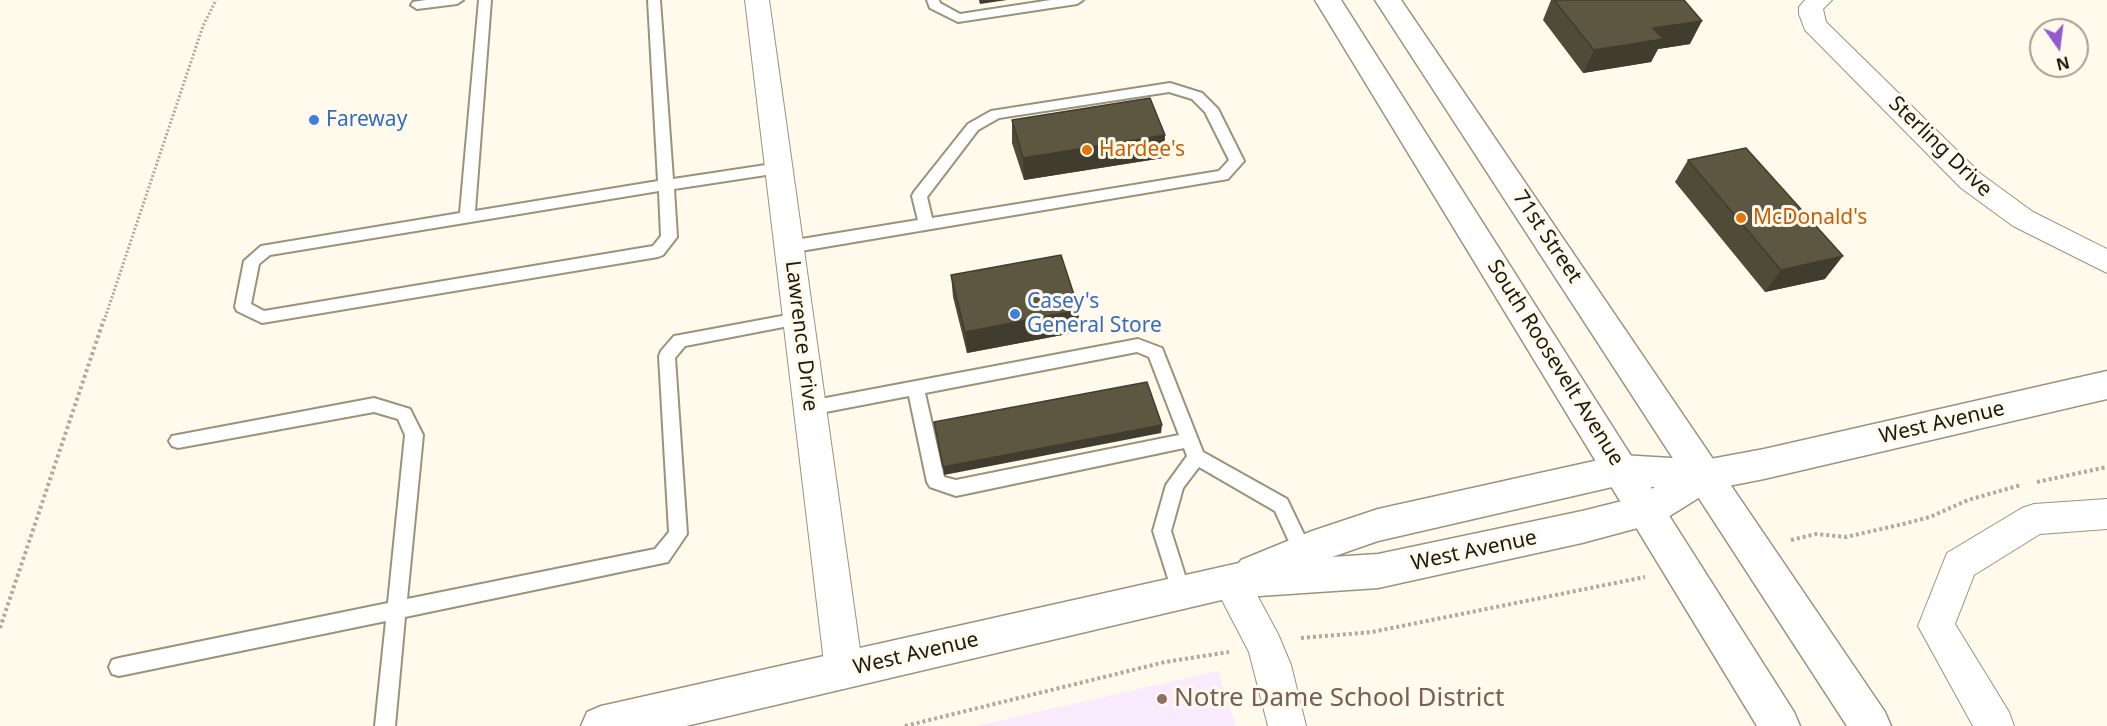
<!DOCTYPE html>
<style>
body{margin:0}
#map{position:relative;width:2107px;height:726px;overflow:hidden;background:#fffaeb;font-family:"Noto Sans",sans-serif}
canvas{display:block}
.north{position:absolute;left:2029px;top:18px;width:60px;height:60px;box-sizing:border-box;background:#fffaeb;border:2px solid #a4a093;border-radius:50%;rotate:166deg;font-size:16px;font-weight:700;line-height:24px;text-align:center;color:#1c1910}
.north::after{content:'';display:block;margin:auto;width:21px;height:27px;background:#9259d1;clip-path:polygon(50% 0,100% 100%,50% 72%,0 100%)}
</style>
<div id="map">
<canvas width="2107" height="726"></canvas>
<div class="north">N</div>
</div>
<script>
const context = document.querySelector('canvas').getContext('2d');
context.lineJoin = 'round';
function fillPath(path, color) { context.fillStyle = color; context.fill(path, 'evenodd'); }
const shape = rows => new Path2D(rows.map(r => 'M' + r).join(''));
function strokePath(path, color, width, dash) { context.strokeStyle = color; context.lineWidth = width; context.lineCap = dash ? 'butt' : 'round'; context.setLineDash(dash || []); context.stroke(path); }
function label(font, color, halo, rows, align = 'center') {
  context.font = font + ' "Noto Sans",sans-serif'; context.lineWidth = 6; context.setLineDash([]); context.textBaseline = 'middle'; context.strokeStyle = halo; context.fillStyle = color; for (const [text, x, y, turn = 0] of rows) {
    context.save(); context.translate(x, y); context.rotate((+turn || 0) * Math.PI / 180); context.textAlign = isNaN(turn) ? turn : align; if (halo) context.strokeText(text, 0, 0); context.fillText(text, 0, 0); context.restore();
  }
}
fillPath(shape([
 [1218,671,1236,726,976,726]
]), '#f9eafd');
const lane = shape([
 [463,0,457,4,417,9,411,5,413,2,426,0,463,0],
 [479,0,491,0,475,211,658,181,648,0,660,0,673,179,779,163,786,168,779,173,674,189,677,237,663,255,658,257,262,323,237,311,235,307,244,261,261,246,460,213,479,0],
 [659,191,661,236,653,246,264,311,251,304,259,264,270,255,659,191],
 [927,0,939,0,940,3,960,14,1051,0,1083,0,1077,4,958,22,930,8,927,0],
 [1170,83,1202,93,1218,109,1244,161,1228,179,789,253,784,251,781,247,784,243,789,241,918,220,912,196,914,192,968,124,991,111,1170,83],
 [1169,92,1192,99,1205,112,1229,160,1219,171,932,218,927,197,978,130,999,118,1169,92],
 [798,313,804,315,806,319,804,323,685,346,675,358,687,534,668,562,405,617,395,726,375,726,386,621,119,676,112,674,109,667,112,660,119,658,388,603,405,435,398,419,374,412,178,448,172,446,169,441,172,436,374,398,410,409,423,435,407,599,655,549,669,532,659,356,661,351,674,336,680,335,798,313],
 [1138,339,1162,348,1203,452,1287,499,1312,551,1310,557,1303,559,1296,557,1275,511,1199,467,1183,488,1171,531,1190,591,1188,597,1181,600,1174,597,1172,591,1153,531,1166,485,1187,456,1184,448,956,496,930,487,927,482,909,396,810,415,804,413,802,408,804,403,810,401,1138,339],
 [1137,352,1149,357,1179,435,956,480,944,477,925,393,1137,352]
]);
const street = shape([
 [745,0,769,0,863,671,857,684,844,689,831,684,825,671,745,0],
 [1805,0,1832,0,1823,9,1826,22,1981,174,2033,212,2107,249,2107,273,2013,226,1961,188,1805,30,1799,14,1799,7,1805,0],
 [2107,499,2107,529,2040,534,1974,575,1955,624,2009,712,2014,726,1973,726,1918,626,1947,553,2022,508,2034,504,2107,499],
 [1230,565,1243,569,1278,634,1291,665,1306,726,1268,726,1249,652,1212,581,1217,569,1230,565]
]);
const secondary = shape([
 [2107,371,2107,399,1764,479,1713,489,1660,522,1582,543,1378,588,1230,598,686,726,581,726,587,712,601,706,1239,563,1241,560,1312,531,1378,509,1621,455,1705,460,1764,449,2107,371],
 [1621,485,1655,487,1638,497,1582,511,1378,554,1332,557,1378,541,1621,485]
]);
const highway = shape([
 [1315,0,1341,0,1794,712,1800,726,1757,726,1315,0],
 [1375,0,1401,0,1885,712,1891,726,1847,726,1375,0]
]);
strokePath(lane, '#9a937c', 4);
strokePath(street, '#9a937c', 2);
strokePath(secondary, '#9a937c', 3);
strokePath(highway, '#9a937c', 3);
strokePath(shape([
 [104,321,203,26,216,0]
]), '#aeaa9d', 3, [2, 2]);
strokePath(shape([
 [2037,482,2107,467],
 [1791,540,1816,534,1846,537,1903,524,1930,517,1968,500,2021,485],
 [0,628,104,319],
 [1301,638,1372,632,1645,577],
 [905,726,1165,662,1229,652]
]), '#aeaa9d', 4, [3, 3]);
fillPath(lane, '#fff');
fillPath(street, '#fff');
fillPath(secondary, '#fff');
fillPath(highway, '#fff');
fillPath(shape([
 [1551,0,1684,0,1690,44,1658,49,1651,62,1583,73,1543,20],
 [1012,120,1165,135,1163,158,1024,180,1012,143],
 [1688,160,1825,279,1765,292,1675,182],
 [951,275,1079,310,1078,332,967,353,953,297]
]), '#504b38');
fillPath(shape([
 [979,0,1007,0,980,4],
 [1702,21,1690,44,1658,49,1651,62,1583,73,1594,50,1653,28],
 [1165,135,1163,158,1024,180,1023,158],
 [1843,256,1825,279,1765,292,1781,270],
 [1079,310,1078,332,967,353,965,332],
 [1162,425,1161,433,944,475,943,467]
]), '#413d2e');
const building = shape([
 [1554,0,1684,0,1702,21,1653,28,1663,39,1594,50,1554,0],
 [1150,98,1165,135,1023,158,1012,120,1150,98],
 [1746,148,1843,256,1781,270,1688,160,1746,148],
 [1061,255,1079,310,965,332,951,275,1061,255],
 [1147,382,1162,425,943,467,934,422,1147,382]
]);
fillPath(building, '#5d5741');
strokePath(building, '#413d2e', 1.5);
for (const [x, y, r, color] of [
 [314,120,6,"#3f7fe0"],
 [1087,150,6,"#e8710a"],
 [1741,218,6,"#e8710a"],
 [1015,314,6,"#3f7fe0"],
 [1162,699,6,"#8d6e63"]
]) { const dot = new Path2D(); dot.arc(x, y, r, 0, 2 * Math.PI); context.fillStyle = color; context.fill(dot); strokePath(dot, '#fffaeb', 2); }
label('21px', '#366cbe', '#fffaeb', [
 ["Fareway",326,120],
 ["Casey's",1027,302],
 ["General Store",1027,326]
], 'left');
label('21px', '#1c1910', '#fffaeb', [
 ["Sterling Drive",1940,147,44],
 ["71st Street",1547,237,56],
 ["Lawrence Drive",801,336,83],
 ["South Roosevelt Avenue",1555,363,58],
 ["West Avenue",1942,423,-13],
 ["West Avenue",1474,551,-12],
 ["West Avenue",916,654,-13]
]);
label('21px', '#c56008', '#fffaeb', [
 ["Hardee's",1099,150],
 ["McDonald's",1753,218]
], 'left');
label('26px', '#785e54', '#fffaeb', [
 ["Notre Dame School District",1174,699]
], 'left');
</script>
